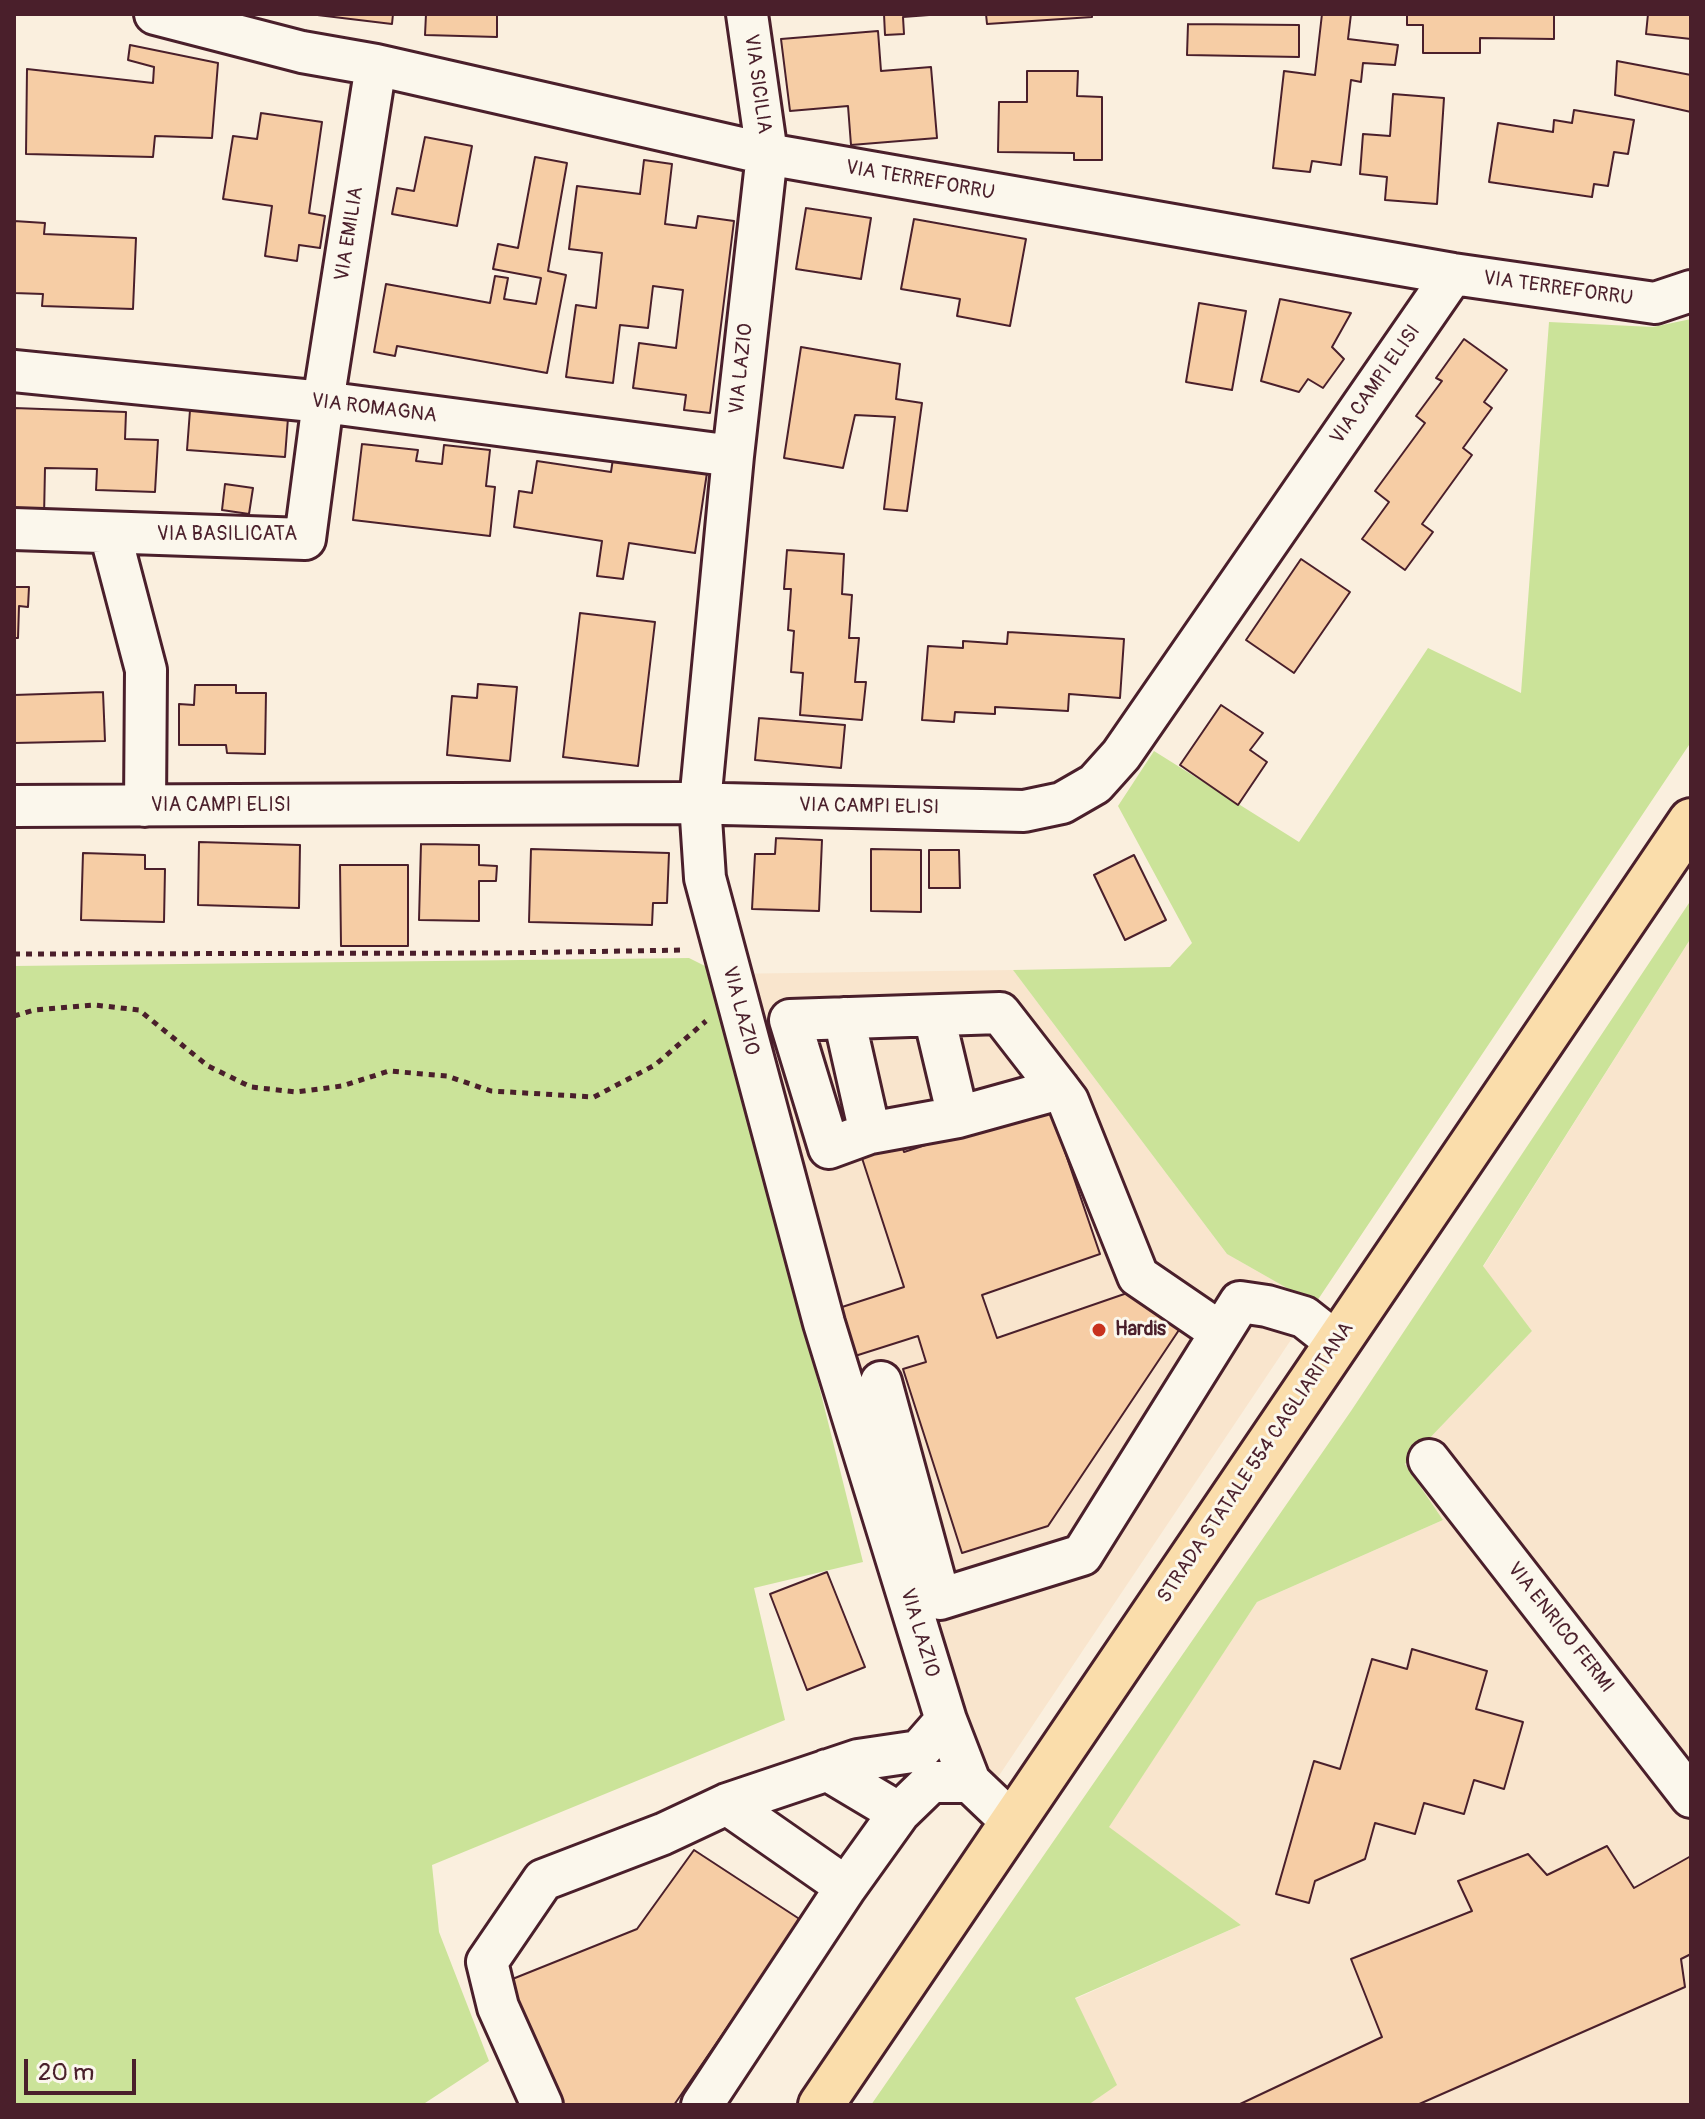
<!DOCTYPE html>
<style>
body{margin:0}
#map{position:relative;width:1705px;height:2119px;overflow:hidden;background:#faefde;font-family:Pangolin,sans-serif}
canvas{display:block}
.frame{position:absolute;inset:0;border:16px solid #4a1f2b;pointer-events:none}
.scale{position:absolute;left:24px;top:2059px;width:112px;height:36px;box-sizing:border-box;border:4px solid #4a1f2b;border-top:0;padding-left:10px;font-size:24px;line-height:28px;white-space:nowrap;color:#4a1f2b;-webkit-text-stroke:6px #fbf7ec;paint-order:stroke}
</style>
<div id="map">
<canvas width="1705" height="2119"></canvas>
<div class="frame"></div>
<div class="scale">20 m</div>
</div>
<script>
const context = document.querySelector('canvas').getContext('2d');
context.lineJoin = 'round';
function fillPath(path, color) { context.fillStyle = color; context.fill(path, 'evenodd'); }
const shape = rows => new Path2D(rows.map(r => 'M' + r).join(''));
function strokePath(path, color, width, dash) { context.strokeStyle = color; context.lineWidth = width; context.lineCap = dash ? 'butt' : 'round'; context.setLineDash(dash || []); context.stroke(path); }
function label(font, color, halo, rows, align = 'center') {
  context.font = font + ' Pangolin,sans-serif'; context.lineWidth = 6; context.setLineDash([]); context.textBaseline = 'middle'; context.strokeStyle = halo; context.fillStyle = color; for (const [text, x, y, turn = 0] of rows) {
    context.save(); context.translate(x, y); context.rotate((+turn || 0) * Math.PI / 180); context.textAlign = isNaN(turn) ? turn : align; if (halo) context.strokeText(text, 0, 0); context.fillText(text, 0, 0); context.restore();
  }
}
fillPath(shape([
 [1691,938,1691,2105,1088,2105,1116,2085,1075,1999,1241,1925,1108,1827,1257,1602,1443,1520,1405,1464,1532,1331,1483,1267],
 [1013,970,1227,1254,1315,1304,982,1801,721,974]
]), '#f9e5cd');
fillPath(shape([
 [1691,319,1691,742,1315,1304,1227,1254,1013,970,1170,967,1192,943,1118,806,1154,751,1299,842,1428,648,1521,693,1549,322,1653,327],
 [1691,900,1691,938,1483,1266,1532,1331,1405,1464,1443,1520,1257,1602,1109,1827,1241,1925,1075,1998,1117,2085,1088,2105,871,2105,1351,1411],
 [689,958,721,974,727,1018,863,1562,754,1588,785,1720,432,1865,439,1932,489,2061,422,2105,14,2105,14,966]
]), '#cbe399');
const building = shape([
 [309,14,393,14,392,24,309,14],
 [426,14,497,14,497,37,425,35,426,14],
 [884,14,929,14,929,15,903,17,904,34,885,35,884,14],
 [986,14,1092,14,1092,17,987,24,986,14],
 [1322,14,1351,14,1348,39,1398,45,1395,65,1363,63,1361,82,1351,80,1341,165,1312,161,1310,172,1273,168,1284,71,1315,75,1322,14],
 [1407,14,1554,14,1554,39,1480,38,1480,53,1423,53,1423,25,1407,25,1407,14],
 [1648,14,1691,14,1691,39,1646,34,1648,14],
 [1188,24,1299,25,1299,57,1187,55,1188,24],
 [878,31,881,71,931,67,937,138,851,145,848,106,790,111,781,39,878,31],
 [130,45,218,63,212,138,155,136,153,157,26,154,27,69,153,83,154,67,128,60,130,45],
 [1617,61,1691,75,1691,112,1615,95,1617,61],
 [1027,71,1078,71,1077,96,1102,97,1102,160,1074,160,1074,153,998,152,999,102,1027,102,1027,71],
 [1393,94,1444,98,1437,204,1385,200,1387,177,1360,174,1363,134,1390,136,1393,94],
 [1574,110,1634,120,1628,154,1614,152,1608,186,1594,184,1592,197,1489,182,1498,123,1553,132,1554,120,1572,123,1574,110],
 [261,113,322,122,309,213,325,216,320,248,299,245,297,261,265,256,272,206,223,199,233,136,257,139,261,113],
 [425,137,472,146,457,226,392,214,397,188,414,191,425,137],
 [535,157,567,163,548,271,566,275,547,373,397,346,395,356,374,352,386,284,490,303,495,276,508,278,504,299,536,304,541,278,493,269,498,244,518,248,535,157],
 [644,160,672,164,665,224,696,228,698,216,734,221,710,413,684,410,686,395,633,388,639,343,676,348,683,290,653,286,648,328,620,325,613,383,566,377,576,305,596,308,602,253,569,249,577,186,640,194,644,160],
 [806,208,871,218,861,279,796,269,806,208],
 [914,219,1026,239,1010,326,957,316,960,299,901,289,914,219],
 [14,221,45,223,44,234,136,238,133,309,42,306,43,294,14,293,14,221],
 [1280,299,1351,313,1332,347,1344,359,1323,388,1308,379,1299,392,1261,381,1280,299],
 [1199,303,1246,311,1232,390,1186,382,1199,303],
 [1464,339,1507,370,1484,402,1492,408,1463,448,1472,455,1422,524,1433,532,1405,570,1362,539,1389,502,1375,491,1425,423,1416,416,1442,381,1436,378,1464,339],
 [801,347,900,364,896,399,922,403,907,511,884,509,895,417,855,415,843,468,784,458,801,347],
 [191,397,289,405,285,457,187,450,191,397],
 [14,408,126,412,125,439,158,440,155,492,96,490,97,469,45,468,44,517,14,515,14,408],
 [362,444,418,450,416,461,442,464,444,445,490,450,486,486,495,487,490,536,353,520,362,444],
 [614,452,708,466,695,553,629,543,623,579,597,576,602,541,514,527,519,491,532,493,537,461,611,472,614,452],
 [225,484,253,488,249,514,222,510,225,484],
 [787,550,844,554,842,594,852,595,849,638,859,638,855,682,866,682,862,720,800,715,803,673,791,672,794,631,788,630,791,589,784,589,787,550],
 [1301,559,1350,592,1294,673,1246,640,1301,559],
 [14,587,29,587,28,607,19,606,18,638,14,638,14,587],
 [580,613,655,622,638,766,563,757,580,613],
 [1008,632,1124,639,1120,698,1069,694,1068,711,995,707,995,714,955,712,954,722,922,720,928,646,963,648,963,641,1007,644,1008,632],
 [478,684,517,687,510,761,447,755,452,696,477,698,478,684],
 [195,685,236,685,236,693,266,693,265,754,227,753,226,745,179,745,179,704,194,705,195,685],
 [103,692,105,741,14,743,14,695,103,692],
 [1221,705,1263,733,1250,750,1267,762,1238,805,1180,765,1221,705],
 [759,718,845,725,841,768,755,760,759,718],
 [776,838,822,840,819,911,752,909,755,854,775,854,776,838],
 [199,842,300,845,299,908,198,905,199,842],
 [421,844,479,845,479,865,497,866,496,881,479,881,479,921,419,920,421,844],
 [531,849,669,853,667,903,653,903,652,925,529,922,531,849],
 [871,849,921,850,921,912,871,911,871,849],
 [929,850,959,850,960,888,929,888,929,850],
 [83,853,145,855,145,869,165,869,164,922,81,920,83,853],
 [1134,855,1166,920,1125,940,1094,875,1134,855],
 [340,865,408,865,408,946,341,946,340,865],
 [1049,1105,1100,1254,982,1295,997,1338,1133,1291,1183,1324,1048,1526,962,1553,903,1369,926,1362,918,1336,855,1356,839,1308,904,1287,860,1152,900,1139,904,1152,1049,1105],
 [827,1572,865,1667,807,1690,770,1594,827,1572],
 [1412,1649,1487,1671,1476,1709,1523,1722,1504,1789,1474,1780,1464,1814,1424,1803,1415,1834,1375,1823,1365,1859,1315,1881,1309,1903,1276,1894,1314,1761,1340,1769,1372,1659,1407,1669,1412,1649],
 [1607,1846,1634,1888,1691,1856,1691,1954,1681,1959,1685,1987,1417,2105,1238,2105,1382,2037,1351,1959,1472,1911,1458,1881,1528,1854,1547,1875,1607,1846],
 [694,1850,801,1920,674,2105,557,2105,505,1982,637,1929,694,1850]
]);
fillPath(building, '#f6cda5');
strokePath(building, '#4a1f2b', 2);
const minor = shape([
 [155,14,302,52,376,65,767,154,1453,274,1655,303,1691,291],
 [747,14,767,154,733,456,700,803,705,878,824,1323,946,1720,970,1782,1013,1823],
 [14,371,323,402,733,456],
 [14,529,305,539,323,402,376,65],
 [110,533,146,670,145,806],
 [14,806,680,803,1024,811,1062,803,1095,784,1121,755,1453,274],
 [934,1016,958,1117],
 [844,1018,870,1133],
 [1059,1089,958,1117,870,1133,829,1148,790,1020,1000,1013,1059,1089,1068,1101,1138,1276,1220,1332],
 [881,1382,940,1599,1082,1555,1240,1302,1267,1306,1304,1317,1337,1343],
 [1429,1460,1691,1797],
 [827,1770,899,1813],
 [727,1804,846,1887],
 [542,2105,498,2007,487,1962,543,1880,663,1834,727,1804,858,1760,919,1751,946,1720],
 [702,2105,846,1887,899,1813,931,1782,970,1782]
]);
const major = shape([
 [821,2105,1691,821]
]);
strokePath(minor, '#4a1f2b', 46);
strokePath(major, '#4a1f2b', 50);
strokePath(shape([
 [14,954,503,953,686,950],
 [14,1016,34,1010,95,1005,139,1010,208,1066,251,1087,296,1092,342,1086,389,1071,447,1076,491,1091,594,1097,655,1065,706,1021]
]), '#4a1f2b', 5, [6, 6]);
strokePath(minor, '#fbf7ec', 40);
strokePath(major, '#faddab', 44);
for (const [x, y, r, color] of [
 [1099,1330,8,"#c8321e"]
]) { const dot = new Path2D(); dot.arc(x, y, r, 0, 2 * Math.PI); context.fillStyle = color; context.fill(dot); strokePath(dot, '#fbf7ec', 3); }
label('20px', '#4a1f2b', '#fbf7ec', [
 ["VIA SICILIA",757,84,82],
 ["VIA TERREFORRU",920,181,10],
 ["VIA EMILIA",350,234,-81],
 ["VIA TERREFORRU",1558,289,8],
 ["VIA LAZIO",742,369,-84],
 ["VIA CAMPI ELISI",1376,385,-55],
 ["VIA ROMAGNA",374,409,7],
 ["VIA BASILICATA",227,535],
 ["VIA CAMPI ELISI",221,806],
 ["VIA CAMPI ELISI",869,807,1],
 ["VIA LAZIO",740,1011,75],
 ["STRADA STATALE 554 CAGLIARITANA",1256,1463,-56],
 ["VIA ENRICO FERMI",1560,1628,52],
 ["VIA LAZIO",919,1633,73]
]);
label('bold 20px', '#4a1f2b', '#fbf7ec', [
 ["Hardis",1115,1330]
], 'left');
</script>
